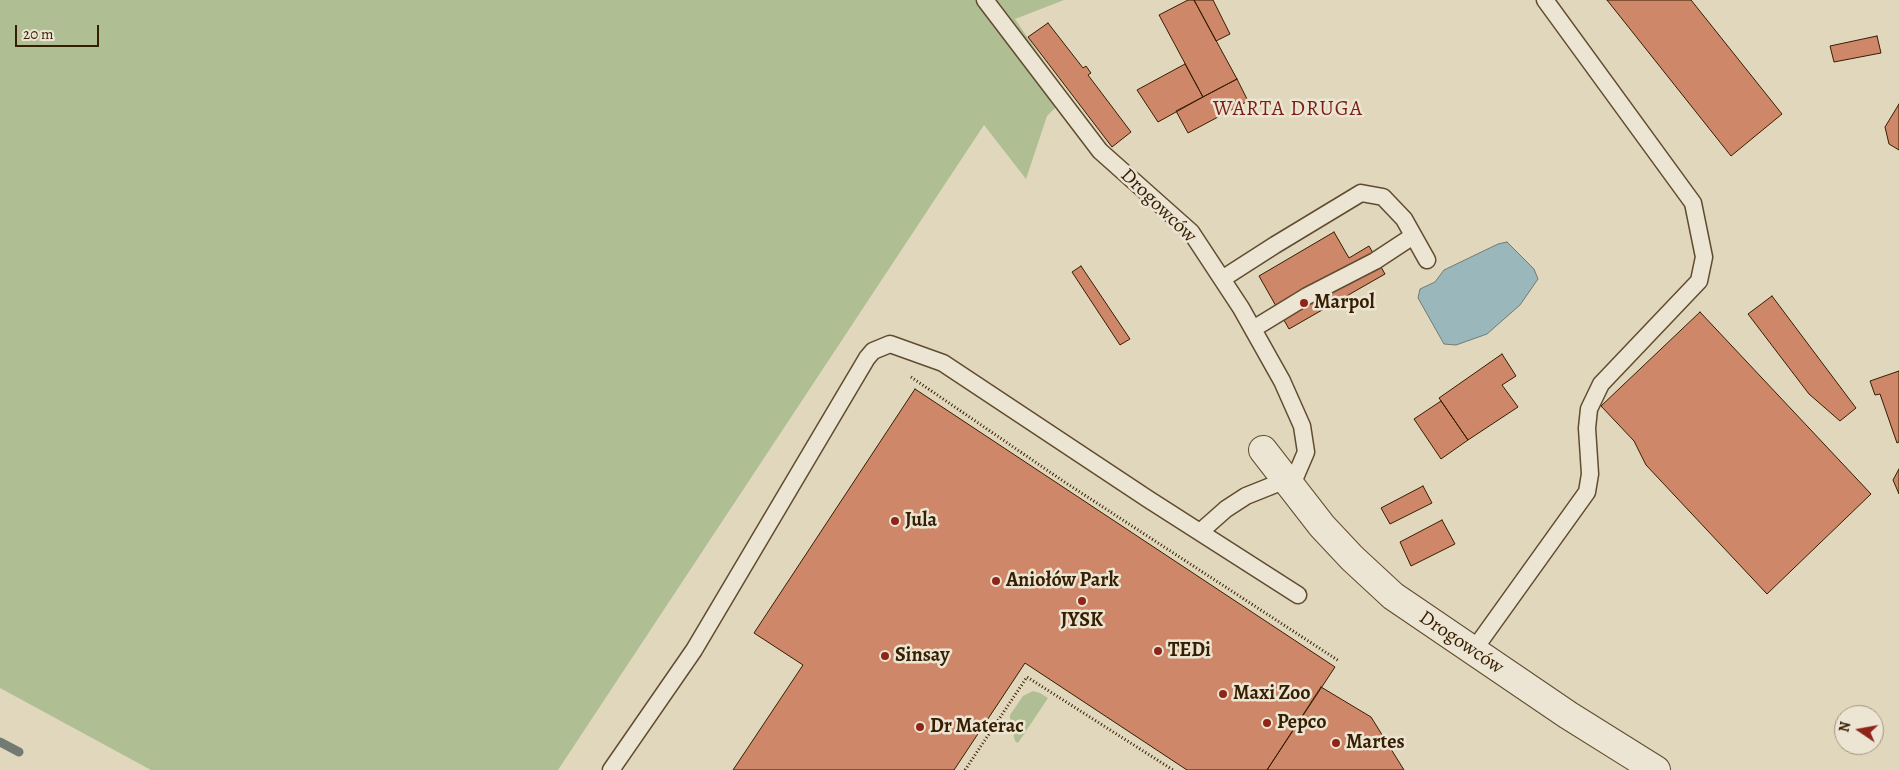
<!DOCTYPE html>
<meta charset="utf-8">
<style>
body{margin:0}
#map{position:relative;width:1899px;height:770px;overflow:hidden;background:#e1d7bc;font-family:Alegreya,serif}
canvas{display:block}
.north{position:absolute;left:1834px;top:705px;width:50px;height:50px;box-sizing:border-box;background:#ece5d3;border:1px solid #a3957f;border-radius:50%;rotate:282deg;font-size:14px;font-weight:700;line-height:20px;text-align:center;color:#361e00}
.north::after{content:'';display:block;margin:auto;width:18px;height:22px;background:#8f2418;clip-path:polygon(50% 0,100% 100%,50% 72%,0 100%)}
.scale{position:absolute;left:15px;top:25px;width:84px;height:22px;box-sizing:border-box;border:2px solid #361e00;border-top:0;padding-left:6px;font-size:15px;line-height:18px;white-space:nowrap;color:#361e00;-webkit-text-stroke:4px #ece5d3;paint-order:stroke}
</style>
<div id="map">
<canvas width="1899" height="770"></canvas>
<div class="north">N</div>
<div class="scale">20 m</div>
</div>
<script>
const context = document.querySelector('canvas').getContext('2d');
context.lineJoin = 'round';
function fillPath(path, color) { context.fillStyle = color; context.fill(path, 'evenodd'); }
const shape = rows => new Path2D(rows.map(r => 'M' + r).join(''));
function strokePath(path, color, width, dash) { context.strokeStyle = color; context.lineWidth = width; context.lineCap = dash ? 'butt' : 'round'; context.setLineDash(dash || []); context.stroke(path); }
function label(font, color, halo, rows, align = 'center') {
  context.font = font + ' Alegreya,serif'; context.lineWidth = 5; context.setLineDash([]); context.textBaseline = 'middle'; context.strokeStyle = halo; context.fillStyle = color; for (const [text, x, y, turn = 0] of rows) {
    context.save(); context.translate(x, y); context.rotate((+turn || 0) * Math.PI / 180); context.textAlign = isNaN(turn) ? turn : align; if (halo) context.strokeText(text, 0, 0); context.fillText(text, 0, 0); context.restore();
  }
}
fillPath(shape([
 [0,0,1064,0,1015,19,1067,96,1047,116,1026,179,984,125,558,770,151,770,0,688],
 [1033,691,1040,693,1048,698,1018,743,1015,741,1010,720,1010,715,1023,696]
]), '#afbf93');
const water = shape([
 [1507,242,1534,269,1538,279,1520,305,1487,334,1456,345,1444,344,1418,298,1420,289,1435,282,1444,270,1498,244,1507,242]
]);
fillPath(water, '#9ab7bc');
strokePath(water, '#727a71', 1);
strokePath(shape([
 [0,742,19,752]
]), '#727a71', 9);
const building = shape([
 [1188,0,1194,0,1237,79,1203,97,1159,15,1188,0],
 [1194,0,1213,0,1230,34,1216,41,1194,0],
 [1607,0,1691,0,1782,114,1731,156,1607,0],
 [1048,23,1083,68,1086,66,1091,73,1088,75,1131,132,1112,147,1028,37,1048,23],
 [1877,36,1881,53,1834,62,1830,46,1877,36],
 [1185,64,1203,97,1158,122,1137,90,1185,64],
 [1237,79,1248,101,1188,133,1176,111,1237,79],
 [1899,104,1899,150,1889,144,1885,127,1899,104],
 [1334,232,1349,258,1369,246,1385,274,1289,329,1259,276,1334,232],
 [1081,266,1130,339,1120,345,1072,272,1081,266],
 [1772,296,1856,408,1840,421,1809,394,1748,314,1772,296],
 [1700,312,1871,494,1767,594,1646,465,1634,441,1601,406,1700,312],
 [1502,354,1516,376,1502,385,1518,407,1468,440,1439,398,1502,354],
 [1899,371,1899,442,1897,443,1880,394,1875,395,1870,381,1899,371],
 [915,389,1335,667,1267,770,1187,770,1025,663,954,770,733,770,803,665,754,633,915,389],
 [1441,401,1468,440,1441,459,1414,419,1441,401],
 [1899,469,1899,494,1893,480,1899,469],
 [1423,486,1432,503,1390,524,1381,508,1423,486],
 [1442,520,1455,544,1411,566,1400,542,1442,520],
 [1321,687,1371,717,1404,770,1267,770,1321,687]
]);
fillPath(building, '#ce8769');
strokePath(building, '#361e00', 1);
const lane = shape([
 [985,0,1100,151,1191,232,1241,308,1282,381,1302,426,1306,452,1291,487],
 [1222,279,1275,245,1361,193,1383,197,1404,219,1427,260],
 [1253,329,1307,296,1375,261,1413,236],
 [1200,532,1226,509,1246,496,1286,480],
 [1473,651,1587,492,1590,474,1587,428,1589,409,1601,384,1699,281,1704,257,1693,203,1545,0],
 [611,770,694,650,867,358,873,351,890,344,943,363,1148,499,1298,595]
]);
const street = shape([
 [1263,450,1322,526,1352,558,1393,596,1568,715,1656,770]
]);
strokePath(lane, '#614c2f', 19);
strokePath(street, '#614c2f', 30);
strokePath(shape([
 [911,377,1063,481,1339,661],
 [965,770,1027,677,1173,770]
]), '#361e00', 3, [1, 2.5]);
strokePath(lane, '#ece5d3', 16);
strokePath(street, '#ece5d3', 28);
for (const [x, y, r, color] of [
 [1304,303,5,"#8f2418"],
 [895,521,5,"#8f2418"],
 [996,581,5,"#8f2418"],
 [1082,601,5,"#8f2418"],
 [1158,651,5,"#8f2418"],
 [885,656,5,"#8f2418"],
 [1223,694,5,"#8f2418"],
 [1267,723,5,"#8f2418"],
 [920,727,5,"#8f2418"],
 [1336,743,5,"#8f2418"]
]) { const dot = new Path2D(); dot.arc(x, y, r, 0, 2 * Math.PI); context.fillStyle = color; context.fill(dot); strokePath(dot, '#ece5d3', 2); }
label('20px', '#361e00', '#ece5d3', [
 ["Drogowców",1158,206,44],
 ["Drogowców",1461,643,34]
]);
label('bold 20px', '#361e00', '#ece5d3', [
 ["Marpol",1314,303],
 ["Jula",905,521],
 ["Aniołów Park",1006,581],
 ["JYSK",1082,621,"center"],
 ["TEDi",1168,651],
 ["Sinsay",895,656],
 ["Maxi Zoo",1233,694],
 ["Pepco",1277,723],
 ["Dr Materac",930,727],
 ["Martes",1346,743]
], 'left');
context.letterSpacing = '1px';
label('21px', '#7a1f14', '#ece5d3', [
 ["WARTA DRUGA",1288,110]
]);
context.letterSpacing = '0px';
</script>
